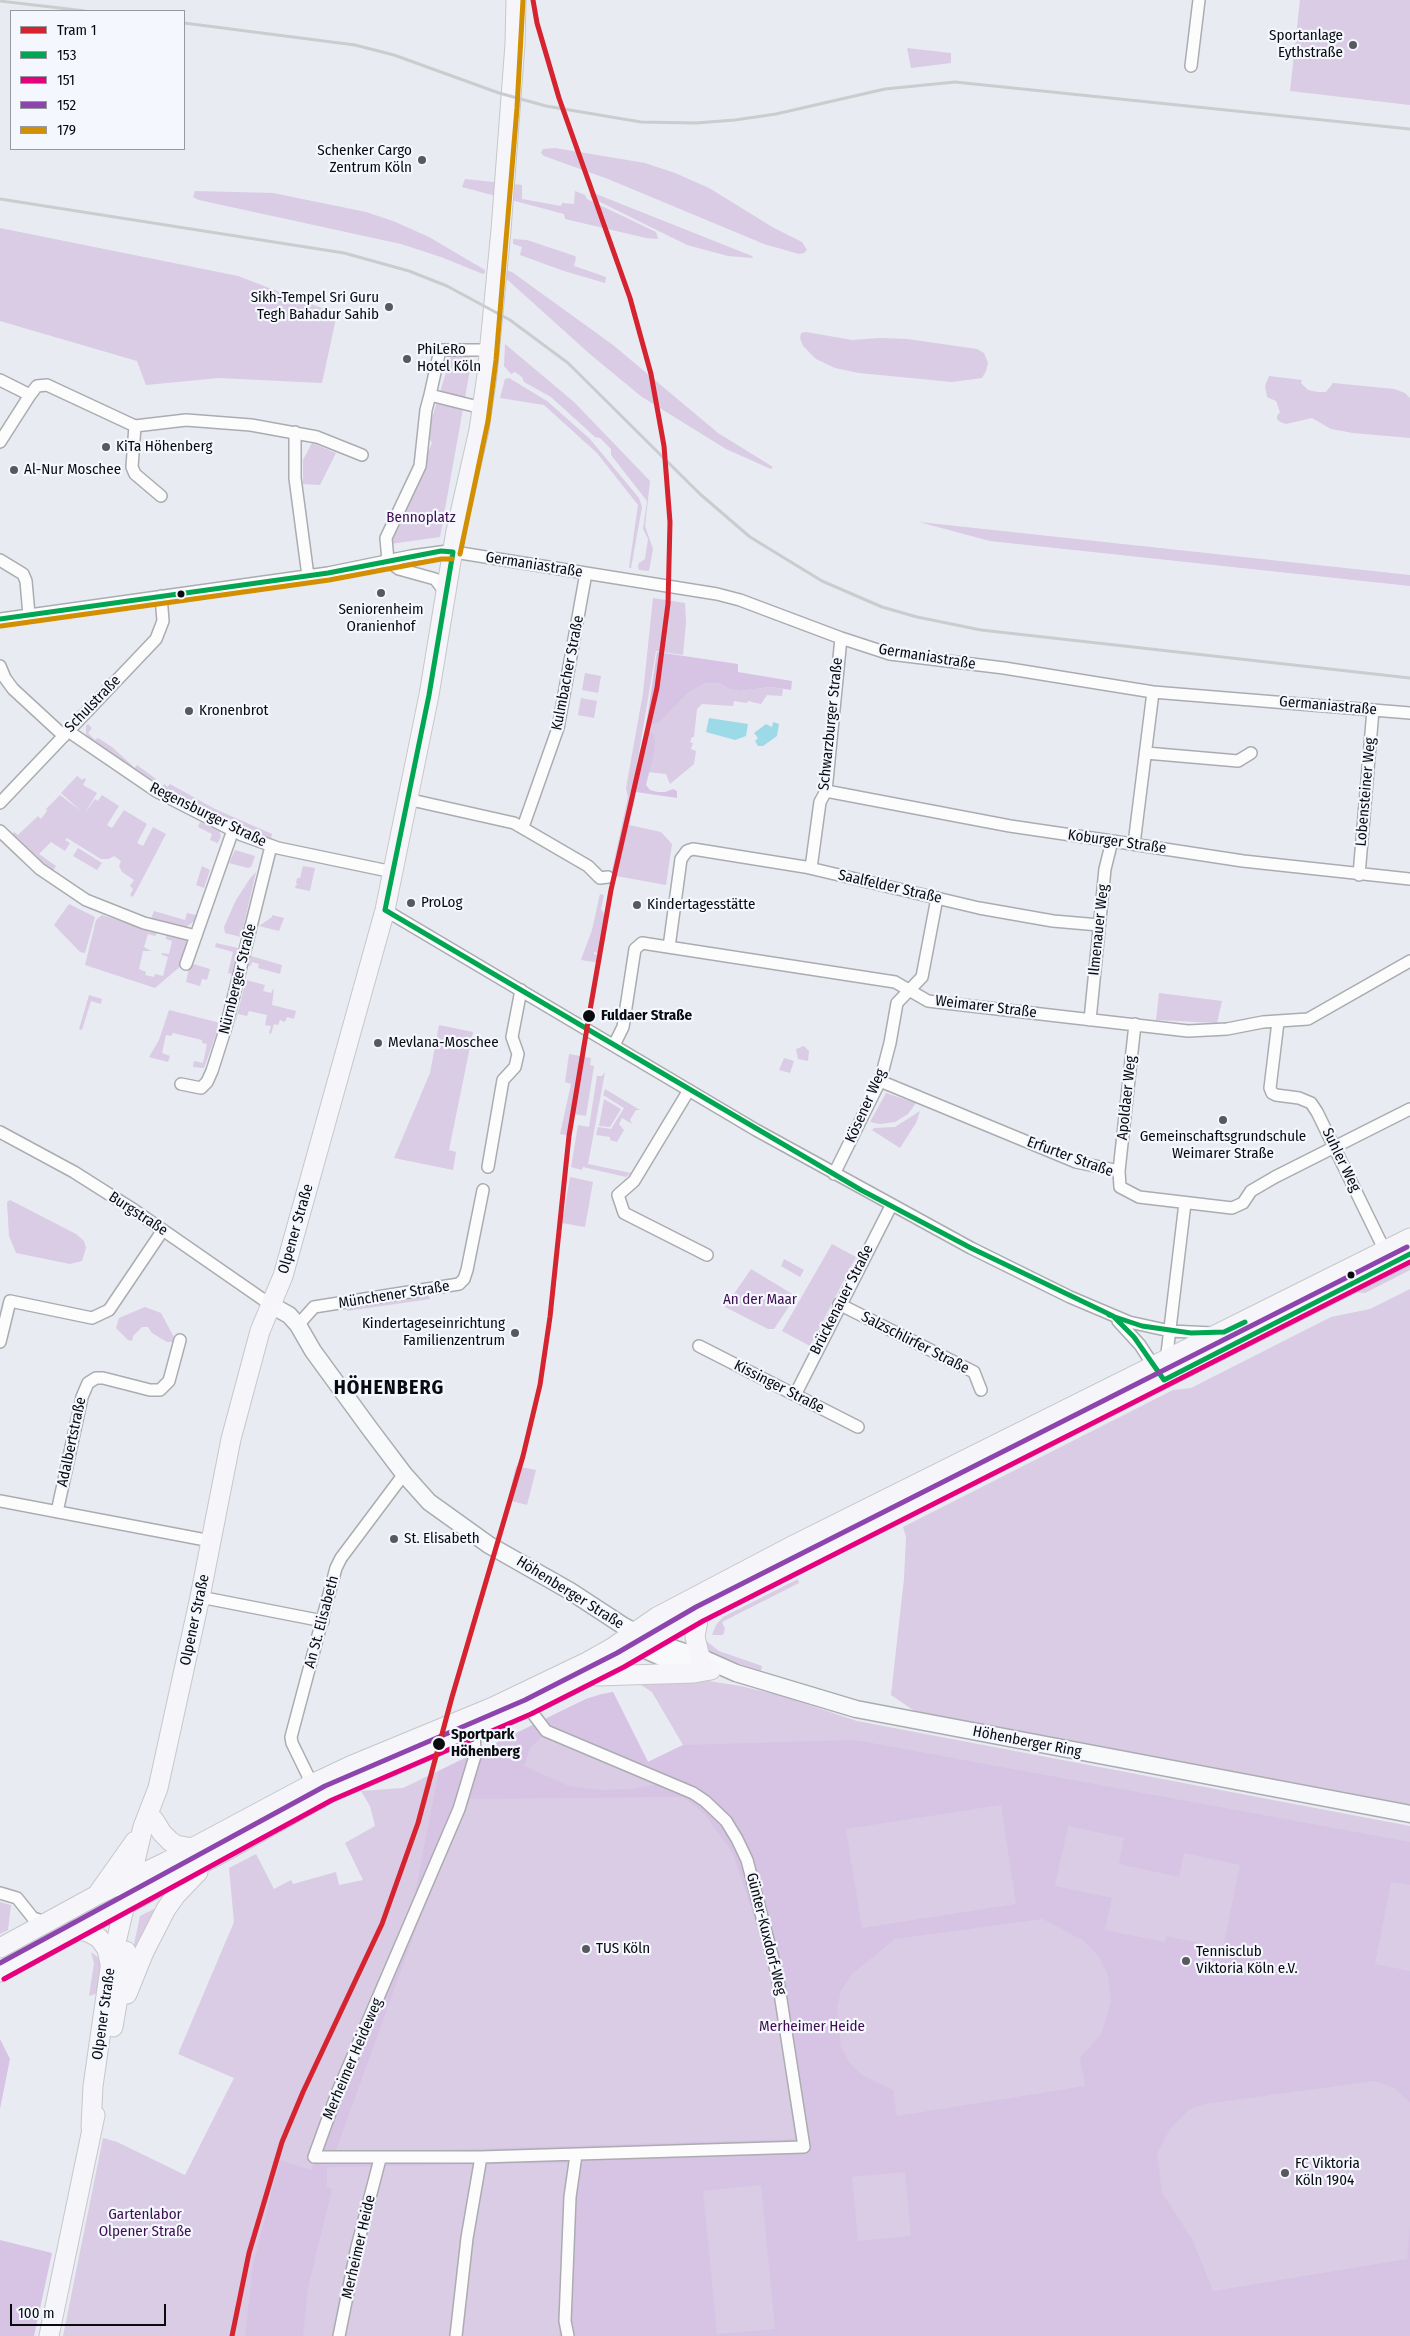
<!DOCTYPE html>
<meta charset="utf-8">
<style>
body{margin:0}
#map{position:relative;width:1410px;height:2336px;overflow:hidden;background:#e8ebf1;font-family:"Fira Sans Condensed",sans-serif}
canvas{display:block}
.legend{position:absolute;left:10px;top:10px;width:175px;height:140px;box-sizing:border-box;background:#f4f7fe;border:1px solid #96999e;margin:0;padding:6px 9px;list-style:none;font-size:15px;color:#090b0f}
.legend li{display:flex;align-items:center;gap:10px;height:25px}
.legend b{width:25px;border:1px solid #96999e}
.scale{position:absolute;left:10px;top:2304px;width:156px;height:22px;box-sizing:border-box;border:2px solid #090b0f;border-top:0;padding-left:6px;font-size:15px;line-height:18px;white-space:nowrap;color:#090b0f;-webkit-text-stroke:4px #f4f7fe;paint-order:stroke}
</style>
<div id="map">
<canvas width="1410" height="2336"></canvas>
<ul class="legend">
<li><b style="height:6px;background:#d52330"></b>Tram 1</li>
<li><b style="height:6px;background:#00a651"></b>153</li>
<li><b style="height:6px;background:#e5007d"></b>151</li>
<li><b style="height:6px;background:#8e44ad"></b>152</li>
<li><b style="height:6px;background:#d38f02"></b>179</li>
</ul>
<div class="scale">100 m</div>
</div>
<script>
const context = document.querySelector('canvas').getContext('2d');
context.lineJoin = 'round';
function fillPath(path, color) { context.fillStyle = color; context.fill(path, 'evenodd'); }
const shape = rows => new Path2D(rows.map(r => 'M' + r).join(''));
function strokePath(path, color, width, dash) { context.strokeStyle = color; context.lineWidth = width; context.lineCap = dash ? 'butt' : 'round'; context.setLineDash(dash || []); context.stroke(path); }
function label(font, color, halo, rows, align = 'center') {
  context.font = font + ' "Fira Sans Condensed",sans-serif'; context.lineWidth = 4.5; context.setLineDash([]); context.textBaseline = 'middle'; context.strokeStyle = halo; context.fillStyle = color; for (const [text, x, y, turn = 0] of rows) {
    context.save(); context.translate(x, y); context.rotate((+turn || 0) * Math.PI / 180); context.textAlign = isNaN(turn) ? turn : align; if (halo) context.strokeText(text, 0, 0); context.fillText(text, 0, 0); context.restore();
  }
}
fillPath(shape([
 [1300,0,1410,0,1410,105,1290,91],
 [907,48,951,53,951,63,911,68],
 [555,148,645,163,675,173,709,188,774,228,802,242,807,250,804,253,799,254,764,244,608,179,544,156,541,153,543,149],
 [465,179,522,185,522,199,561,206,562,203,574,204,575,191,585,195,587,199,656,232,658,239,646,238,565,219,564,214,462,187],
 [195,191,273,193,366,212,393,221,429,237,485,270,485,273,483,274,441,257,401,244,199,200,193,197],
 [591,192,752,256,753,258,728,256,687,245,590,197],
 [0,228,238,276,337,314,322,383,219,378,146,385,137,361,0,321],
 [513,239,527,240,575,256,576,258,574,266,606,277,605,283,564,271,520,255,522,247,513,244],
 [503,269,512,272,613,345,718,433,773,467,771,469,726,449,642,397,591,355,501,274],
 [806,332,852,340,880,338,907,339,977,349,984,353,988,363,986,371,982,378,952,382,859,373,835,368,816,359,803,346,800,338,801,333],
 [505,344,574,402,650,481,645,526,653,549,649,571,639,570,638,566,639,563,645,559,648,539,643,529,647,501,611,455,611,449,600,438,595,437,551,397,524,382,522,377,515,372,511,374,504,366],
 [452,353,473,353,440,537,390,544,393,529,432,443,427,434],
 [1269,376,1302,380,1301,383,1308,390,1318,392,1326,392,1333,383,1394,389,1405,393,1410,398,1410,438,1353,433,1331,429,1312,418,1286,424,1280,422,1277,419,1277,416,1280,412,1276,401,1267,397,1265,386],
 [509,378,547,401,590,439,639,498,642,507,631,568,629,568,638,505,597,453,544,405,500,398,505,379],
 [312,443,336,453,320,485,303,484,303,460],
 [919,522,1410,575,1410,586,990,541],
 [653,598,685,603,686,623,683,655,656,651,634,782,635,798,629,825,661,832,672,844,666,885,611,875,628,797,626,788,643,693],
 [585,673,601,676,598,693,582,690],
 [707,683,721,684,728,689,740,691,771,687,783,689,782,696,767,695,761,704,748,701,747,703,734,701,733,706,702,704,697,709,694,737,692,737,690,742,693,743,691,749,696,751,694,764,670,784,666,774,648,772,655,749,650,732,651,725,658,722,689,692],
 [581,698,597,701,594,718,578,715],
 [88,724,92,728,88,733,95,740,98,738,112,747,135,768,137,765,156,779,154,781,90,739,86,734,86,726],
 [77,776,82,780,84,778,86,779,83,785,97,793,85,813,95,799,98,801,102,795,119,806,107,825,112,828,124,810,147,824,137,843,143,846,153,827,166,834,133,897,130,895,133,889,130,886,134,880,122,872,119,866,121,861,114,856,109,859,101,859,67,838,65,840,70,843,65,851,51,842,39,854,56,866,53,871,11,835,14,832,18,835,38,816,41,819,47,811,46,809,60,795,81,811,61,793],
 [165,784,167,787,170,784,215,809,272,834,271,839,193,804,162,786],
 [200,822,219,831,221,836,218,843,210,840,212,834,198,827],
 [78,848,102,863,97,870,73,856],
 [235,850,255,856,251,867,248,868,229,863],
 [202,866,210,870,204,888,196,885],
 [303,866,315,868,310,891,295,888,296,885,298,885,296,883,297,878,300,878],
 [256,872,241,937,225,933,224,927,236,900,251,877],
 [600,894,604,895,601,909,608,920,606,930,601,937,598,953,594,952,594,954,602,956,601,963,581,960,592,930],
 [69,904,95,917,85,953,80,952,54,925],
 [154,911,185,920,187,913,196,915,194,921,184,929,151,919],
 [102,915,157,933,155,936,148,934,144,947,151,951,143,951,139,969,146,972,145,975,154,977,155,974,163,976,168,957,162,955,161,953,169,954,172,941,166,939,166,935,189,941,182,965,155,988,85,965,96,920],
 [272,915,284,918,279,931,259,926,272,917],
 [216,943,238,948,232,974,228,973,233,952,215,947],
 [251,956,282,965,280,974,258,968,259,964,252,962,251,966,249,966],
 [190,963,210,969,207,980,202,979,200,986,186,982],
 [246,980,265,985,263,991,271,993,274,988,272,1005,296,1011,294,1019,287,1017,285,1022,280,1020,278,1025,274,1024,271,1034,269,1033,271,1026,265,1025,267,1015,249,1011,247,1016,238,1014,235,1023],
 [1159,993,1222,1001,1217,1023,1156,1020],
 [89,995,102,999,101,1004,91,1001,82,1030,79,1029],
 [169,1010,220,1023,204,1068,193,1067,194,1061,203,1063,207,1044,202,1043,202,1040,173,1033,171,1036,166,1035,162,1053,170,1056,168,1062,149,1057,159,1040],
 [439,1025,473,1032,449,1150,456,1152,453,1170,394,1158,430,1073],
 [804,1046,809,1051,808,1061,798,1059,796,1049],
 [569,1054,591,1058,590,1065,594,1066,586,1116,574,1114,570,1136,560,1134,571,1084,565,1082],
 [784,1058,794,1061,790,1073,779,1070],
 [605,1072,588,1164,631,1173,626,1177,583,1167,582,1170,571,1167,578,1125,589,1127,597,1076,602,1076],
 [605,1089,640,1110,636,1110,630,1120,632,1124,622,1118,619,1124,624,1130,617,1142,610,1140,610,1137,596,1135,598,1127,611,1129,624,1108,603,1095],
 [886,1093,916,1103,908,1114,895,1122,880,1124,870,1122],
 [604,1099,621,1109,610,1127,599,1126],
 [920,1111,916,1123,900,1148,872,1130,874,1128,895,1127],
 [570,1177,593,1182,585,1227,562,1223],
 [10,1200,76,1234,84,1241,86,1248,82,1261,70,1264,16,1253,9,1236,7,1202],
 [832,1244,856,1257,810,1346,782,1331],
 [784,1259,804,1270,800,1277,781,1266],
 [1410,1263,1410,1270,1365,1293,1353,1292],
 [751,1269,794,1295,794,1299,774,1329,768,1329,725,1307],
 [1410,1289,1410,1805,916,1712,891,1695,904,1579,906,1537,903,1527,1173,1390,1191,1388,1331,1317,1370,1309],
 [429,1296,430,1299,347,1311,346,1308],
 [145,1307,161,1313,175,1339,173,1342,167,1342,152,1333,148,1327,142,1327,133,1336,132,1341,128,1340,116,1328,119,1318],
 [516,1466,536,1470,527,1505,508,1500],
 [798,1579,799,1583,722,1622,725,1629,723,1635,712,1635,716,1625,723,1617],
 [705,1640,719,1651,762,1666,761,1671,712,1655,706,1651],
 [641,1677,709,1681,741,1686,782,1696,857,1721,1410,1826,1410,2336,63,2336,103,2138,117,2142,185,2175,234,2078,178,2054,234,1922,229,1868,256,1854,274,1889,291,1880,293,1884,336,1872,339,1885,363,1880,345,1843,375,1826,370,1806,361,1791,403,1788,586,1699,601,1694,613,1692,648,1762,683,1745,652,1692,641,1685],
 [0,1902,11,1905,8,1930,0,1934],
 [164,1904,126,1982,140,1916],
 [91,1952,103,1961,98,1993,89,1996,94,1963]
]), '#d9cce4');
fillPath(shape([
 [657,652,738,664,738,672,792,681,791,690,771,687,740,691,728,689,721,684,707,683,689,692,658,723,651,725,650,732,654,735,655,749,646,785,650,790,658,792,665,792,673,789,677,791,677,798,636,792],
 [613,1692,648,1762,683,1745,855,1740,1410,1842,1410,1885,1391,1882,1375,1964,1410,1971,1410,2102,1394,2088,1374,2081,1205,2104,1190,2109,1170,2129,1157,2154,1162,2193,1192,2239,1213,2291,1407,2259,1410,2226,1410,2336,559,2336,571,2163,327,2167,327,2187,332,2189,308,2288,303,2336,245,2336,253,2265,280,2160,311,2170,403,1954,439,1771,586,1699],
 [545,1734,658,1784,632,1789,600,1790,569,1786,524,1766,530,1748],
 [683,1797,705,1814,733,1854,774,1977,795,2139,335,2153,419,1921,470,1799],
 [1001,1805,1016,1904,862,1928,846,1829],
 [1068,1826,1124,1838,1119,1864,1179,1877,1184,1853,1240,1865,1223,1948,1166,1936,1165,1942,1105,1930,1112,1898,1055,1886],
 [1043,1919,1084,1941,1099,1957,1108,1976,1111,2001,1106,2019,1100,2036,1080,2058,1085,2086,897,2116,893,2090,862,2075,849,2062,841,2047,837,2008,841,1991,852,1974,895,1939],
 [905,2172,911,2236,858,2241,852,2177],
 [761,2185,775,2329,717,2334,703,2191],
 [0,2039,10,2059,0,2109],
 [0,2240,52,2253,34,2336,0,2336]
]), '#d7c4e5');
fillPath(shape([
 [709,718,748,724,746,736,735,740,706,732],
 [773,722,779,724,777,736,763,746,758,746,755,741,758,738,754,733,766,724,772,727]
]), '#9ddae7');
const street = shape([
 [1191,66,1199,0],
 [0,380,30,395],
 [482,408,430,395,440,350,490,350],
 [135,426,132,467,135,474,161,496],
 [295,432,295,478,308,576],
 [0,442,30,395,37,386,47,385,135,426,186,420,251,425,317,437,362,455],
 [0,560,23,574,26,581,29,615],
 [388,561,386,538,420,466,426,410,430,395],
 [388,561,399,569,435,579,442,588,444,596],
 [0,619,328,573,411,556,448,551,717,594,740,600,841,638,890,654,1004,668,1153,692,1410,713],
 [0,666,5,678,13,689,64,736],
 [68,731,156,791,242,835,278,848,393,872],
 [1146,753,1238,761,1251,753],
 [826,791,1010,826,1112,841,1243,861,1410,879],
 [407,799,514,823,588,866,600,878,608,877],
 [0,803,156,639,163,621,161,596],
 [523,827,558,728,586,573],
 [0,831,40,869,86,900,144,923,196,936],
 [1134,844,1153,692],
 [811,868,820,802,826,791,841,638],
 [1359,875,1373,710],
 [385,910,756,1130,971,1248,1070,1297,1129,1322,1170,1331,1213,1333],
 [669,947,681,859,687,851,693,849,805,867,979,908,1053,921,1099,925],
 [186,964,233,830],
 [1090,1020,1105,869,1112,841],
 [1278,1022,1270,1088,1272,1093,1276,1095,1299,1098,1311,1103,1317,1112,1385,1251],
 [614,1045,623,1027,635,949,642,943,895,982,928,1001,1188,1031,1227,1029,1263,1022,1308,1019,1410,961],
 [880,1081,1076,1162,1119,1171,1120,1187,1139,1197,1232,1208,1243,1203,1251,1191,1275,1177,1410,1109],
 [181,1084,201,1088,207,1082,212,1071,226,1027,271,846],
 [689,1090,634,1181,618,1195,624,1213,707,1255],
 [0,1132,74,1172,134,1210,271,1305],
 [488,1167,503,1080,515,1067,518,1054,512,1037,521,990],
 [1119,1171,1135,1024],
 [834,1174,880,1081,890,1043,897,1003,922,977,937,898],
 [839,1304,974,1372,981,1390],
 [1118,1321,1140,1345,1157,1371],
 [298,1325,314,1307,459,1284,464,1279,467,1270,483,1190],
 [0,1342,10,1301,92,1318,109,1310,163,1230],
 [699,1346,858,1427],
 [1166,1362,1185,1203],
 [795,1395,891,1206],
 [0,1501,211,1541],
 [57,1512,82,1397,88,1383,96,1378,103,1378,150,1390,160,1390,169,1381,180,1340],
 [200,1597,323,1621],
 [474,1726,475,1756,459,1809,338,2091,314,2157,481,2157,804,2147,777,1974,747,1860,737,1839,726,1821,705,1801,693,1793,546,1731,528,1707],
 [312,1784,292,1743,291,1737,336,1568,341,1558,404,1474],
 [0,1893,17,1898,33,1918,48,1923],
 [339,2336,357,2247,380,2159],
 [456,2336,467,2238,481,2157],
 [568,2336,565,2321,570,2197,576,2155]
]);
const secondary = shape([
 [271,1305,289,1315,298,1325,313,1351,370,1429,404,1474,429,1502,489,1545,570,1591,622,1625,651,1641,700,1657,736,1673,856,1709,1410,1814],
 [632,1644,670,1661,701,1668]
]);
const primary = shape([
 [699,1614,695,1637,700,1657],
 [597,1676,694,1673,711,1670],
 [154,1820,162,1833,170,1841,176,1845,193,1848],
 [99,1892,135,1841],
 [76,1930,88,1932,99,1938,107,1949,110,1964],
 [0,1948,97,1895,166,1862,312,1784,350,1766,493,1707,587,1662,612,1648,657,1617,792,1546,1410,1238],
 [0,1972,231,1848,329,1793,528,1707,621,1660,699,1614,1410,1254],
 [127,1994,144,1952,166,1909,176,1895,198,1872],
 [113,2027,126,1951],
 [91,2127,93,2086,110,1968,143,1827,158,1788,200,1597,231,1439,260,1331,283,1276,385,910,429,695,456,531,479,430,487,375,501,230,515,44,516,0],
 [49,2336,95,2115]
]);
strokePath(street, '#aaacb0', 14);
strokePath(secondary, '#aaacb0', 19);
strokePath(primary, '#c6c7ca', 21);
strokePath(street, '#fcfcfd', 11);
strokePath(secondary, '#f8f9fb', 16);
strokePath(primary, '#f5f5fa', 19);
strokePath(shape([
 [0,1,85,11],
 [184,23,355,45,394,55,499,93,546,106,641,122,696,123,735,120,776,114,885,89,955,82,1410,129],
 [0,199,344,253,409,271,447,286,510,320,568,363,700,494,750,537,822,581,882,607,917,617,981,630,1410,678]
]), '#cbccce', 3);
strokePath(shape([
 [0,619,328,573,441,551,453,552,429,695,385,910],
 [385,910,861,1190,971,1248,1113,1316,1134,1337,1164,1380,1410,1254],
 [1109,1315,1142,1326,1191,1333,1224,1332,1245,1322]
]), '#00a651', 5);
strokePath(shape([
 [4,1979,332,1800,531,1714,624,1667,703,1621,1410,1262]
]), '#e5007d', 5);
strokePath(shape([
 [0,1963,325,1786,525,1700,617,1653,696,1607,1407,1247]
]), '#8e44ad', 5);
strokePath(shape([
 [460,554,488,421,496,360,517,108,523,0],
 [1,626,329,580,441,559,452,559]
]), '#d38f02', 5);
strokePath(shape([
 [232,2336,249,2253,282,2142,303,2092,382,1924,418,1823,452,1697,523,1456,540,1385,550,1317,569,1136,589,1016,611,890,657,688,668,604,670,522,664,446,651,374,630,298,559,98,537,23,533,0]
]), '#d52330', 5);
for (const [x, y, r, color] of [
 [1353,45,5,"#57595e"],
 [422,160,5,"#57595e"],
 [389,307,5,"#57595e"],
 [407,359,5,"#57595e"],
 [106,447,5,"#57595e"],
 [14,470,5,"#57595e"],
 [381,593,5,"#57595e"],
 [181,594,4.5,"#090b0f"],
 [189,711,5,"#57595e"],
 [411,903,5,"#57595e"],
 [637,905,5,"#57595e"],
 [589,1016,7,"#090b0f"],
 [378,1043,5,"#57595e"],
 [1223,1120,5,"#57595e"],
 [1351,1275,4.5,"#090b0f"],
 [515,1333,5,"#57595e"],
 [394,1539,5,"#57595e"],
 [439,1744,7,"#090b0f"],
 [586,1949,5,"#57595e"],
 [1186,1961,5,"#57595e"],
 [1285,2173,5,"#57595e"]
]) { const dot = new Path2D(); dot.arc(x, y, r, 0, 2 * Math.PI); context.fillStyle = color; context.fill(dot); strokePath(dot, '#f4f7fe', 2); }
label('15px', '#090b0f', '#f4f7fe', [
 ["Sportanlage",1343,36,"right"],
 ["Eythstraße",1343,53,"right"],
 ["Schenker Cargo",412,151,"right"],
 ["Zentrum Köln",412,168,"right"],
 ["Sikh-Tempel Sri Guru",379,298,"right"],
 ["Tegh Bahadur Sahib",379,315,"right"],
 ["PhiLeRo",417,350],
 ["Hotel Köln",417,367],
 ["KiTa Höhenberg",116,447],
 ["Al-Nur Moschee",24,470],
 ["Seniorenheim",381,610,"center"],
 ["Oranienhof",381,627,"center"],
 ["Kronenbrot",199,711],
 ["ProLog",421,903],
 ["Kindertagesstätte",647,905],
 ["Mevlana-Moschee",388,1043],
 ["Gemeinschaftsgrundschule",1223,1137,"center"],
 ["Weimarer Straße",1223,1154,"center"],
 ["Kindertageseinrichtung",505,1324,"right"],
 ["Familienzentrum",505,1341,"right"],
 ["St. Elisabeth",404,1539],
 ["TUS Köln",596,1949],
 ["Tennisclub",1196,1952],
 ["Viktoria Köln e.V.",1196,1969],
 ["FC Viktoria",1295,2164],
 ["Köln 1904",1295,2181]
], 'left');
label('15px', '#3e0f50', '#f4f7fe', [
 ["Bennoplatz",421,518],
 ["An der Maar",760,1300],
 ["Merheimer Heide",812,2027],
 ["Gartenlabor",145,2215],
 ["Olpener Straße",145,2232]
]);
label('15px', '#090b0f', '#f4f7fe', [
 ["Germaniastraße",534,565,9],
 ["Germaniastraße",927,657,9],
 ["Kulmbacher Straße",568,673,-79],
 ["Schulstraße",93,704,-46],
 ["Germaniastraße",1328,706,5],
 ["Schwarzburger Straße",831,724,-84],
 ["Lobensteiner Weg",1366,792,-85],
 ["Regensburger Straße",208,815,26],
 ["Koburger Straße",1117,842,8],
 ["Saalfelder Straße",890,887,13],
 ["Ilmenauer Weg",1099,930,-84],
 ["Nürnberger Straße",238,979,-76],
 ["Weimarer Straße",986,1007,7],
 ["Apoldaer Weg",1127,1098,-84],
 ["Kösener Weg",866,1106,-66],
 ["Erfurter Straße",1070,1157,20],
 ["Suhler Weg",1341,1160,64],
 ["Burgstraße",138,1214,33],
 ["Olpener Straße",296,1229,-74],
 ["Münchener Straße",394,1295,-9],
 ["Brückenauer Straße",842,1300,-63],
 ["Salzschlirfer Straße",915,1343,27],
 ["Kissinger Straße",779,1387,27],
 ["Adalbertstraße",72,1442,-78],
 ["Höhenberger Straße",570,1593,32],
 ["Olpener Straße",195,1620,-78],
 ["An St. Elisabeth",322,1622,-75],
 ["Höhenberger Ring",1027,1742,11],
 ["Günter-Kuxdorf-Weg",766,1934,76],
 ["Olpener Straße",104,2014,-82],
 ["Merheimer Heideweg",353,2059,-67],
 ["Merheimer Heide",359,2247,-77]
]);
label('bold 15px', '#090b0f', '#f4f7fe', [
 ["Fuldaer Straße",601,1016],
 ["Sportpark",451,1735],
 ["Höhenberg",451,1752]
], 'left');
context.letterSpacing = '1px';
label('bold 20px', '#090b0f', '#f4f7fe', [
 ["HÖHENBERG",389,1388]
]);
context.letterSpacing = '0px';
</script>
